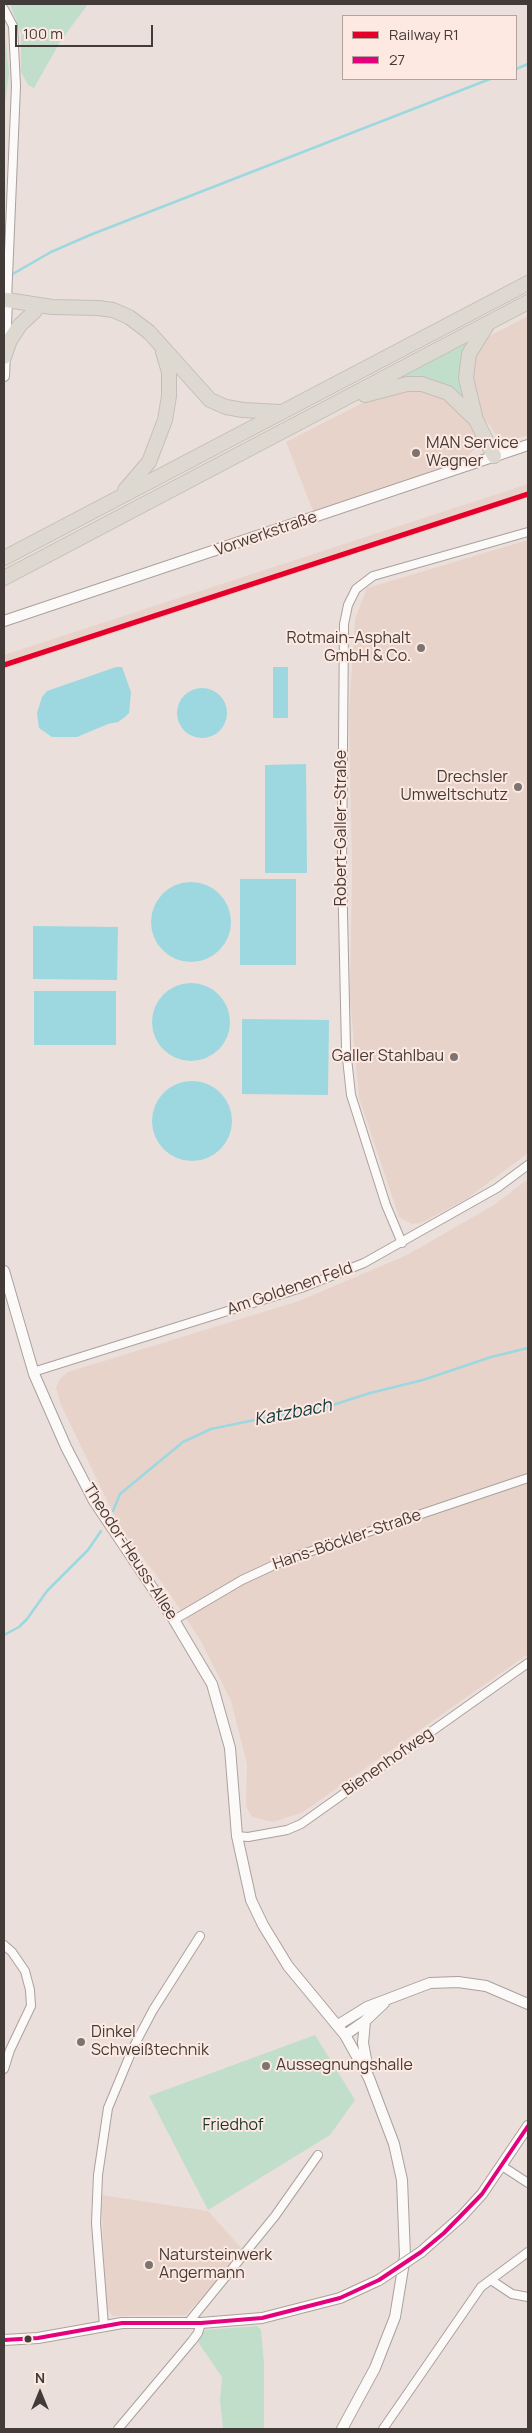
<!DOCTYPE html>
<meta charset="utf-8">
<style>
body{margin:0}
#map{position:relative;width:532px;height:2433px;overflow:hidden;background:#eadfda;font-family:Manrope,sans-serif}
canvas{display:block}
.frame{position:absolute;inset:0;border:5px solid #433b38;pointer-events:none}
.legend{position:absolute;left:342px;top:15px;width:175px;height:65px;box-sizing:border-box;background:#fde9e1;border:1px solid #b3a39d;margin:0;padding:6px 9px;list-style:none;font-size:15px;color:#433b38}
.legend li{display:flex;align-items:center;gap:10px;height:25px}
.legend b{width:25px;border:1px solid #b3a39d}
.north{position:absolute;left:15px;top:2368px;width:50px;height:50px;-webkit-text-stroke:4px #fde9e1;paint-order:stroke;rotate:0deg;font-size:14px;font-weight:700;line-height:20px;text-align:center;color:#433b38}
.north::after{content:'';display:block;margin:auto;width:18px;height:22px;background:#433b38;clip-path:polygon(50% 0,100% 100%,50% 72%,0 100%)}
.scale{position:absolute;left:15px;top:25px;width:138px;height:22px;box-sizing:border-box;border:2px solid #433b38;border-top:0;padding-left:6px;font-size:15px;line-height:18px;white-space:nowrap;color:#433b38;-webkit-text-stroke:4px #fde9e1;paint-order:stroke}
</style>
<div id="map">
<canvas width="532" height="2433"></canvas>
<div class="frame"></div>
<ul class="legend">
<li><b style="height:6px;background:#e4002b"></b>Railway R1</li>
<li><b style="height:6px;background:#e5007d"></b>27</li>
</ul>
<div class="north">N</div>
<div class="scale">100 m</div>
</div>
<script>
const context = document.querySelector('canvas').getContext('2d');
context.lineJoin = 'round';
function fillPath(path, color) { context.fillStyle = color; context.fill(path, 'evenodd'); }
const shape = rows => new Path2D(rows.map(r => 'M' + r).join(''));
function strokePath(path, color, width, dash) { context.strokeStyle = color; context.lineWidth = width; context.lineCap = dash ? 'butt' : 'round'; context.setLineDash(dash || []); context.stroke(path); }
function label(font, color, halo, rows, align = 'center') {
  context.font = font + ' Manrope,sans-serif'; context.lineWidth = 4; context.setLineDash([]); context.textBaseline = 'middle'; context.strokeStyle = halo; context.fillStyle = color; for (const [text, x, y, turn = 0] of rows) {
    context.save(); context.translate(x, y); context.rotate((+turn || 0) * Math.PI / 180); context.textAlign = isNaN(turn) ? turn : align; if (halo) context.strokeText(text, 0, 0); context.fillText(text, 0, 0); context.restore();
  }
}
fillPath(shape([
 [528,316,528,435,512,440,499,439,488,423,485,423,471,379,476,348,486,338],
 [405,388,432,391,462,409,477,433,476,448,463,460,452,465,313,511,286,442,370,399],
 [528,484,528,498,4,669,4,655],
 [528,540,528,1153,468,1198,423,1222,412,1224,399,1217,359,1098,350,998,352,871,349,712,355,619,367,588],
 [528,1179,528,1654,303,1812,273,1822,252,1817,246,1806,247,1764,231,1701,201,1641,168,1591,119,1525,61,1405,56,1388,59,1380,68,1372,299,1301,407,1255,494,1205],
 [101,2195,208,2211,244,2251,186,2315,113,2316,106,2307]
]), '#e8d3cb');
fillPath(shape([
 [10,4,88,4,60,42,34,88,28,85,21,72,21,34],
 [4,26,9,73,4,111],
 [469,340,463,397,441,385,394,381,394,378],
 [315,2035,355,2100,330,2135,208,2210,149,2096],
 [257,2326,261,2330,264,2363,264,2429,223,2429,220,2400,222,2377,198,2342,205,2330]
]), '#c1decb');
fillPath(shape([
 [116,667,122,667,131,692,129,713,125,717,118,722,108,724,77,737,52,737,39,728,37,713,42,697,47,691],
 [273,667,288,667,288,718,273,718],
 '177 713a25 25 0 1 1 50 0a25 25 0 1 1-50 0Z',
 [306,764,307,873,265,873,265,765],
 [240,879,296,879,296,965,240,965],
 '151 922a40 40 0 1 1 80 0a40 40 0 1 1-80 0Z',
 [33,926,118,927,117,980,33,979],
 '152 1022a39 39 0 1 1 78 0a39 39 0 1 1-78 0Z',
 [34,991,116,991,116,1045,34,1045],
 [242,1019,329,1020,328,1095,242,1094],
 '152 1121a40 40 0 1 1 80 0a40 40 0 1 1-80 0Z'
]), '#9dd8e0');
strokePath(shape([
 [516,69,528,64],
 [11,275,51,252,90,235,490,79],
 [113,1511,120,1494,183,1442,211,1429,279,1415,305,1414,370,1393,423,1380,491,1357,528,1348],
 [4,1635,19,1627,27,1619,47,1591,88,1550,101,1531]
]), '#9dd8e0', 2.5);
const street = shape([
 [4,9,13,26,16,86,7,300],
 [402,1243,386,1205,351,1095,346,1049,342,868,344,624,348,605,356,589,373,576,528,532],
 [33,1372,301,1288,364,1263,497,1188,528,1165],
 [174,1620,242,1580,285,1560,528,1478],
 [237,1836,248,1837,287,1830,301,1824,528,1663],
 [4,1945,12,1952,25,1971,30,1990,31,2006,10,2050,4,2069],
 [502,2166,528,2183],
 [491,2280,512,2294,528,2297],
 [188,2323,275,2216,318,2155],
 [104,2326,96,2223,98,2175,108,2108,133,2048,153,2010,200,1936],
 [118,2429,192,2341,198,2333,201,2323],
 [383,2429,481,2287,528,2252]
]);
const secondary = shape([
 [4,376,7,300],
 [4,621,528,445],
 [4,1271,34,1374,66,1447,94,1501,174,1620,212,1684,230,1748,237,1836,251,1900,263,1925,288,1966,345,2035,369,2078,394,2144,402,2180,405,2256,395,2317,375,2368,342,2429],
 [365,2021,363,2043,368,2070],
 [338,2025,367,2007,430,1983,458,1982,486,1986,528,2004],
 [345,2035,365,2021,384,2003],
 [421,2252,462,2216,482,2194,528,2126],
 [4,2340,38,2338,122,2323,201,2323,262,2318,340,2298,379,2280]
]);
const highway = shape([
 [7,300,52,307,98,308,113,310,129,317,149,332,210,400,226,407,243,410,280,412],
 [487,325,469,354,466,378,476,420,494,456],
 [4,357,10,340,20,325,35,311],
 [365,395,407,384,422,384,448,393,476,420],
 [125,490,149,462,165,420,169,396,169,372,163,352],
 [4,558,528,283],
 [4,578,528,302]
]);
strokePath(street, '#aaa19e', 10);
strokePath(secondary, '#aaa19e', 12);
strokePath(highway, '#c4bebb', 16);
strokePath(street, '#fcfaf9', 8);
strokePath(secondary, '#fcfaf9', 10);
strokePath(highway, '#ded9d0', 14);
const secondaryBridge = shape([
 [379,2280,421,2252]
]);
strokePath(secondaryBridge, '#aaa19e', 12, []);
strokePath(secondaryBridge, '#fcfaf9', 10);
strokePath(shape([
 [4,2340,38,2338,122,2323,201,2323,262,2318,340,2298,379,2280,421,2252,444,2233,482,2194,528,2126]
]), '#e5007d', 4);
strokePath(shape([
 [4,665,528,494]
]), '#e4002b', 5);
for (const [x, y, r, color] of [
 [416,453,5,"#7d7471"],
 [421,648,5,"#7d7471"],
 [518,787,5,"#7d7471"],
 [454,1057,5,"#7d7471"],
 [81,2042,5,"#7d7471"],
 [266,2066,5,"#7d7471"],
 [149,2265,5,"#7d7471"],
 [28,2339,4.5,"#433b38"]
]) { const dot = new Path2D(); dot.arc(x, y, r, 0, 2 * Math.PI); context.fillStyle = color; context.fill(dot); strokePath(dot, '#fde9e1', 2); }
label('16px', '#433b38', '#fde9e1', [
 ["MAN Service",426,444],
 ["Wagner",426,462],
 ["Rotmain-Asphalt",411,639,"right"],
 ["GmbH & Co.",411,657,"right"],
 ["Drechsler",508,778,"right"],
 ["Umweltschutz",508,796,"right"],
 ["Galler Stahlbau",444,1057,"right"],
 ["Dinkel",91,2033],
 ["Schweißtechnik",91,2051],
 ["Aussegnungshalle",276,2066],
 ["Natursteinwerk",159,2256],
 ["Angermann",159,2274]
], 'left');
label('16px', '#433b38', '#fde9e1', [
 ["Vorwerkstraße",266,534,-19],
 ["Robert-Galler-Straße",342,828,-90],
 ["Am Goldenen Feld",290,1289,-19],
 ["Hans-Böckler-Straße",347,1540,-19],
 ["Theodor-Heuss-Allee",130,1552,57],
 ["Bienenhofweg",388,1762,-35]
]);
label('16px', '#163729', '#fde9e1', [
 ["Friedhof",233,2126]
]);
label('italic 18px', '#0b373d', '#fde9e1', [
 ["Katzbach",293,1413,-11]
]);
</script>
